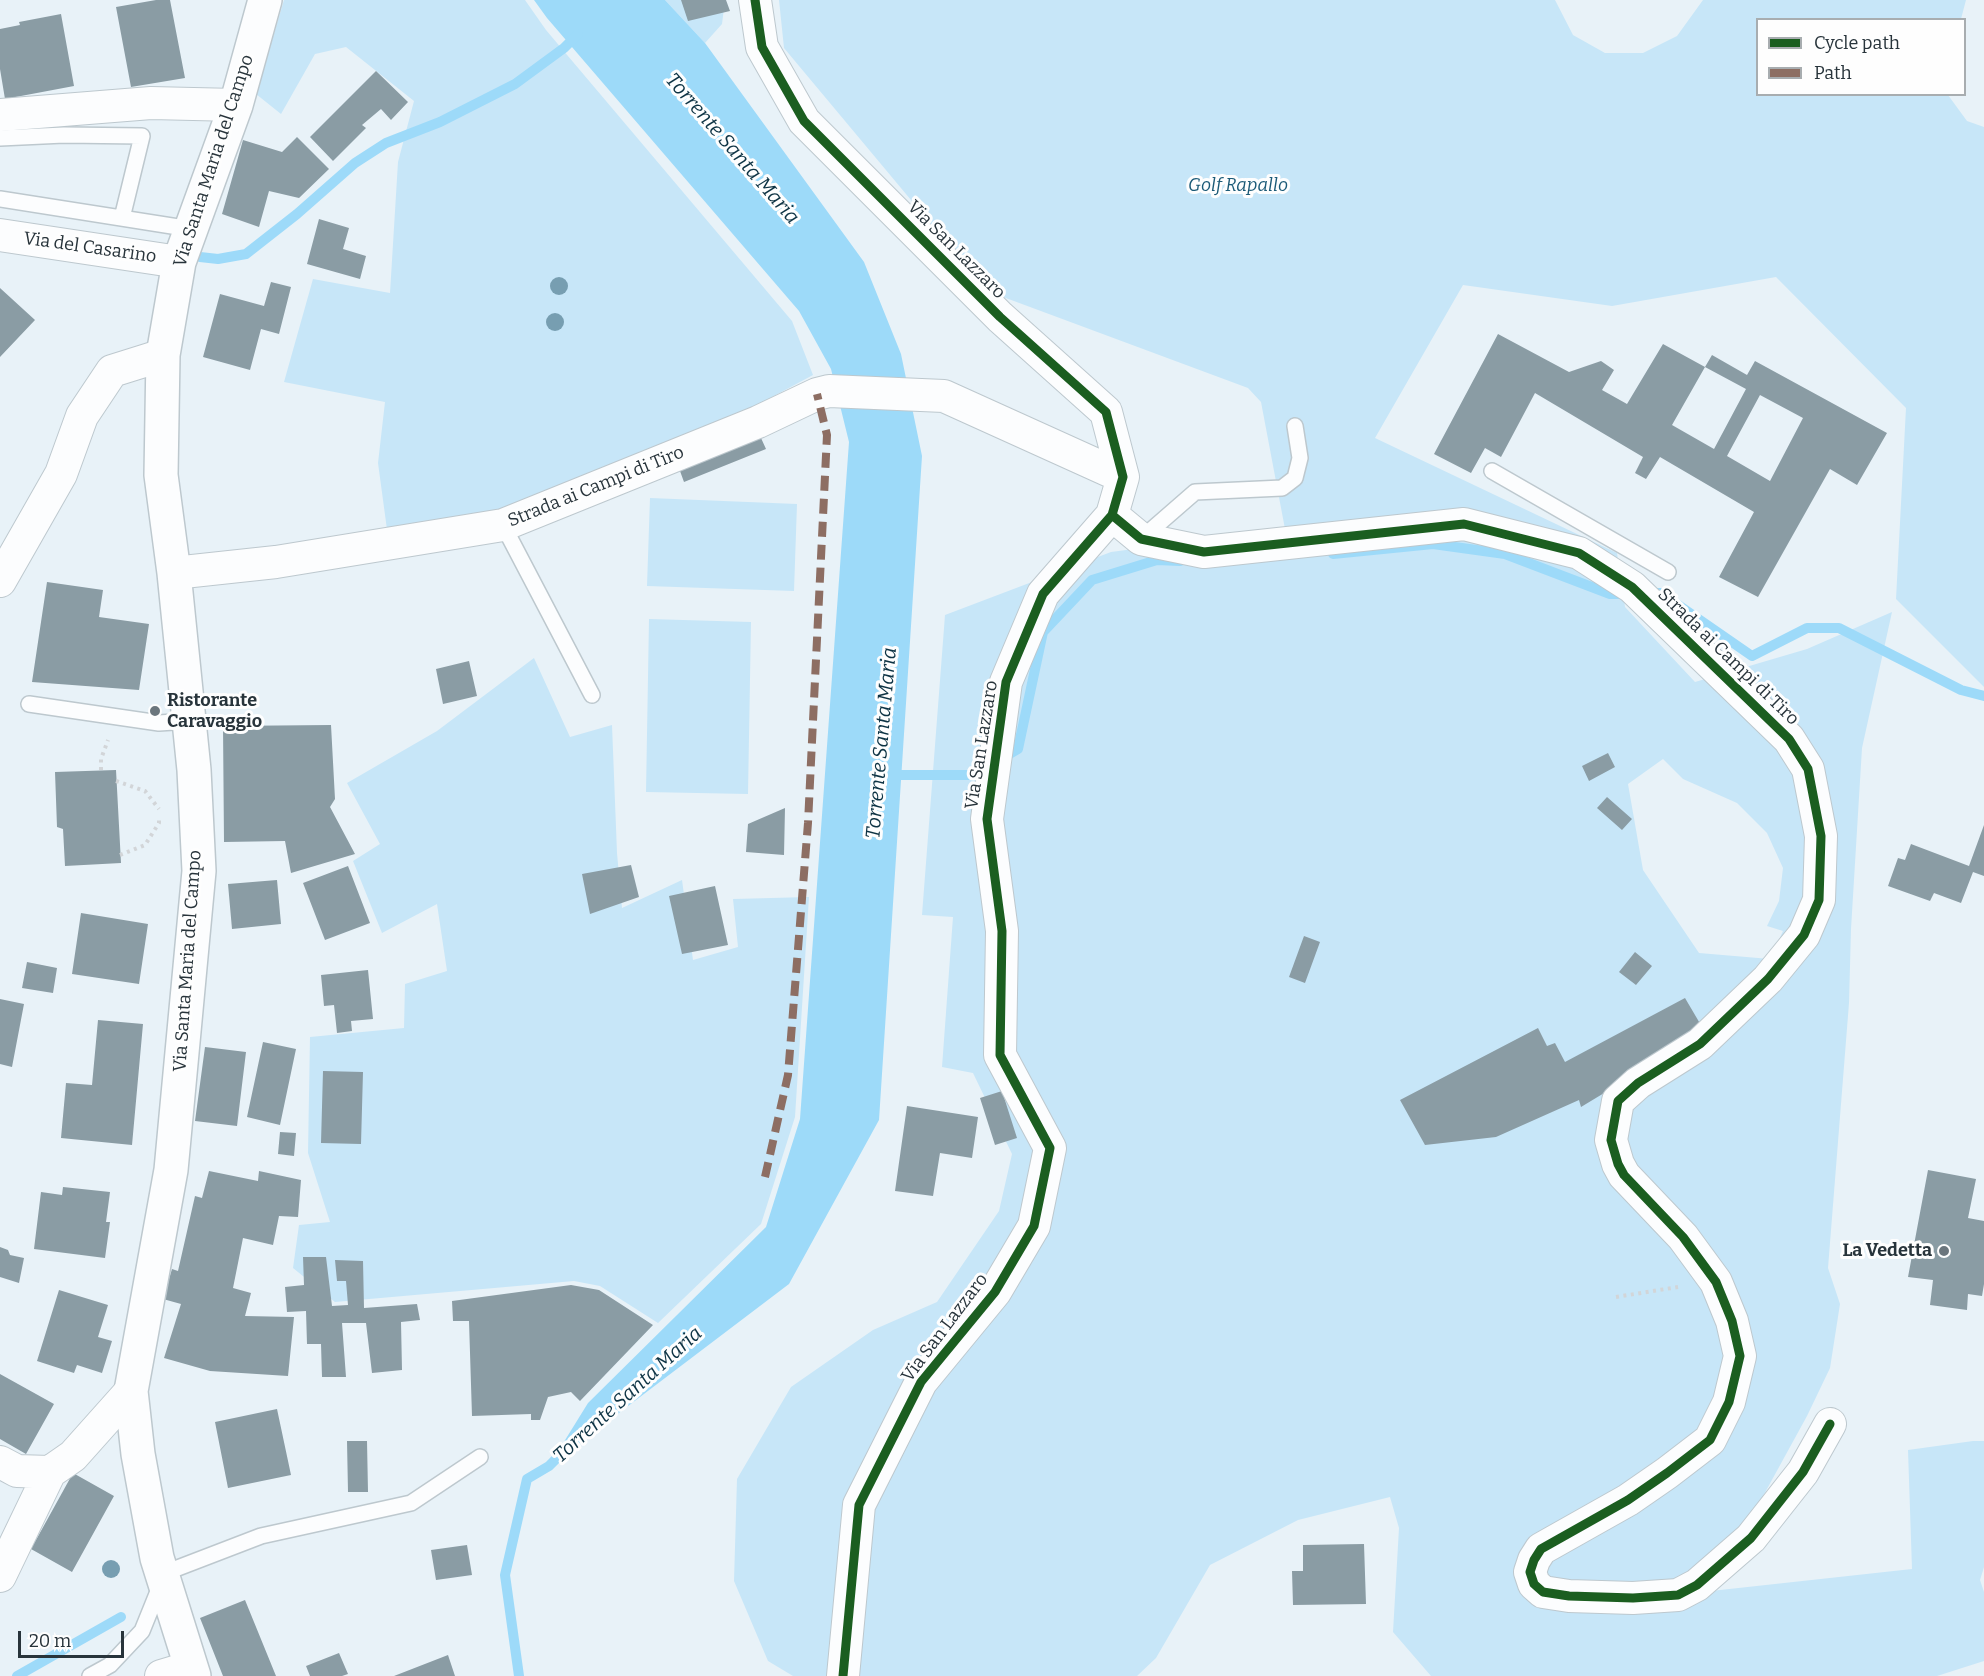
<!DOCTYPE html>
<style>
body{margin:0}
#map{position:relative;width:1984px;height:1676px;overflow:hidden;background:#e8f2f8;font-family:Bitter,serif}
canvas{display:block}
.legend{position:absolute;left:1756px;top:18px;width:210px;height:78px;box-sizing:border-box;background:#fefefe;border:2px solid #a8adb0;margin:0;padding:8px 10px;list-style:none;font-size:18px;color:#28343b}
.legend li{display:flex;align-items:center;gap:12px;height:30px}
.legend b{width:30px;border:2px solid #a8adb0}
.scale{position:absolute;left:18px;top:1631px;width:106px;height:27px;box-sizing:border-box;border:3px solid #28343b;border-top:0;padding-left:8px;font-size:18px;line-height:21px;white-space:nowrap;color:#28343b;-webkit-text-stroke:4px #fefefe;paint-order:stroke}
</style>
<div id="map">
<canvas width="1984" height="1676"></canvas>
<ul class="legend">
<li><b style="height:8px;background:#1b5e20"></b>Cycle path</li>
<li><b style="height:8px;background:#8d6e63"></b>Path</li>
</ul>
<div class="scale">20 m</div>
</div>
<script>
const context = document.querySelector('canvas').getContext('2d');
context.lineJoin = 'round';
function fillPath(path, color) { context.fillStyle = color; context.fill(path, 'evenodd'); }
const shape = rows => new Path2D(rows.map(r => 'M' + r).join(''));
function strokePath(path, color, width, dash) { context.strokeStyle = color; context.lineWidth = width; context.lineCap = dash ? 'butt' : 'round'; context.setLineDash(dash || []); context.stroke(path); }
function label(font, color, halo, rows, align = 'center') {
  context.font = font + ' Bitter,serif'; context.lineWidth = 6; context.setLineDash([]); context.textBaseline = 'middle'; context.strokeStyle = halo; context.fillStyle = color; for (const [text, x, y, turn = 0] of rows) {
    context.save(); context.translate(x, y); context.rotate((+turn || 0) * Math.PI / 180); context.textAlign = isNaN(turn) ? turn : align; if (halo) context.strokeText(text, 0, 0); context.fillText(text, 0, 0); context.restore();
  }
}
fillPath(shape([
 [284,0,525,0,546,30,792,321,813,375,759,404,573,487,487,516,388,537,378,463,385,402,284,382,313,279,390,293,398,162,414,101,346,47,315,54,281,114,256,94],
 [665,0,725,0,722,24,705,43],
 [779,0,1555,0,1573,35,1605,53,1643,53,1677,36,1703,0,1966,0,1961,19,1758,20,1758,94,1948,95,1967,121,1984,127,1984,687,1896,599,1906,408,1776,277,1612,306,1463,285,1375,438,1617,553,1625,607,1695,682,1807,649,1892,612,1862,748,1851,929,1849,1003,1828,1268,1840,1304,1830,1368,1807,1416,1711,1591,1912,1569,1908,1450,1973,1441,1984,1441,1984,1567,1980,1580,1984,1592,1984,1661,1937,1676,1431,1676,1393,1632,1399,1528,1390,1497,1298,1520,1210,1565,1156,1658,1137,1676,793,1676,768,1661,734,1581,737,1479,791,1387,873,1330,937,1302,999,1211,1012,1154,973,1073,942,1067,953,917,922,915,945,615,1111,552,1285,529,1261,402,1248,388,987,291,784,48],
 [1663,759,1683,779,1737,803,1767,833,1783,868,1779,901,1767,926,1783,931,1770,959,1699,953,1643,870,1628,784],
 [650,498,797,504,794,591,647,586],
 [649,619,751,622,748,794,646,792],
 [534,658,570,737,612,725,617,853,622,908,682,880,693,960,738,947,733,899,809,897,795,1117,761,1224,658,1323,600,1286,574,1281,335,1302,293,1268,299,1225,330,1222,308,1153,310,1037,404,1028,405,984,447,971,437,904,382,933,353,861,380,844,347,783,437,731]
]), '#c7e6f8');
fillPath(shape([
 [534,0,665,0,705,43,864,262,901,354,922,456,879,1120,789,1284,549,1466,588,1403,766,1227,800,1119,849,442,831,369,799,311,547,18]
]), '#9ddaf9');
strokePath(shape([
 [184,253,200,257,218,259,246,254,297,214,355,163,386,143,440,122,515,84,564,48,578,34],
 [1333,554,1433,544,1505,554,1610,594,1626,594],
 [1648,593,1661,593,1752,656,1807,628,1839,628,1961,690,1984,696],
 [888,775,974,775,1018,749,1043,632,1092,580,1157,560,1180,561],
 [17,1676,121,1617],
 [519,1676,505,1575,527,1479,549,1466,559,1456]
]), '#9ddaf9', 10);
fillPath(shape([
 [156,0,170,0,185,78,131,87,116,7],
 [681,0,726,0,730,11,688,21],
 [61,14,74,86,5,99,0,69,0,29,20,25,19,22],
 [376,71,408,102,391,120,381,109,362,125,366,128,333,161,310,137],
 [297,137,329,169,299,198,269,191,259,227,222,214,243,140,282,152],
 [319,219,349,228,343,249,366,256,360,279,307,264],
 [271,282,291,287,279,334,261,329,250,370,203,357,220,294,264,306],
 [0,288,35,320,0,357],
 [1498,334,1569,372,1601,361,1614,370,1602,390,1627,404,1663,344,1705,367,1672,425,1714,449,1746,389,1705,367,1712,355,1747,375,1755,361,1887,433,1857,485,1830,469,1758,597,1719,577,1754,512,1660,457,1646,479,1635,473,1643,457,1535,393,1501,457,1485,448,1471,473,1434,454],
 [1760,395,1803,418,1770,481,1727,456],
 [761,438,766,449,684,482,680,471],
 [47,582,103,590,99,617,149,624,139,690,32,682],
 [469,661,477,696,443,704,436,669],
 [331,725,335,799,330,807,355,854,291,873,285,841,224,842,223,726],
 [1608,753,1615,767,1589,781,1582,766],
 [116,770,121,863,65,866,63,829,57,827,55,772],
 [1607,797,1632,819,1622,830,1597,808],
 [785,808,784,855,746,852,748,824],
 [1984,825,1984,876,1973,872,1961,903,1934,893,1930,901,1888,886,1898,858,1905,860,1911,844,1969,866],
 [631,865,639,897,590,914,582,874],
 [348,866,370,923,325,940,303,883],
 [277,880,281,924,232,929,228,884],
 [715,886,728,945,682,954,669,896],
 [81,913,148,924,139,984,72,974],
 [1304,936,1320,942,1305,983,1289,977],
 [1635,952,1652,966,1636,985,1619,972],
 [27,962,57,968,53,993,22,988],
 [368,970,373,1019,351,1021,352,1031,337,1033,334,1005,324,1006,321,975],
 [1685,998,1705,1032,1581,1107,1579,1100,1496,1137,1425,1145,1400,1100,1538,1028,1547,1046,1555,1043,1565,1062],
 [0,999,24,1004,12,1067,0,1064],
 [98,1020,143,1024,132,1145,61,1138,66,1083,92,1085],
 [263,1042,296,1049,280,1125,247,1117],
 [205,1047,246,1052,237,1126,195,1121],
 [323,1071,363,1072,361,1144,321,1143],
 [1002,1091,1017,1138,995,1145,980,1098],
 [907,1106,978,1117,972,1158,940,1153,933,1196,895,1191],
 [280,1132,296,1133,294,1156,278,1154],
 [1928,1170,1976,1179,1968,1218,1984,1221,1984,1284,1982,1296,1968,1294,1967,1310,1930,1305,1933,1280,1908,1277],
 [209,1171,258,1181,259,1171,301,1180,298,1217,279,1216,273,1245,243,1238,233,1288,251,1293,245,1316,294,1317,288,1376,210,1371,164,1358,181,1304,163,1299,172,1269,178,1271,195,1196,202,1198],
 [63,1187,110,1192,106,1222,110,1222,105,1258,34,1249,41,1192,62,1195],
 [0,1247,8,1250,10,1255,24,1258,19,1283,0,1277],
 [303,1257,326,1257,332,1306,348,1305,346,1281,337,1281,335,1260,363,1261,364,1308,417,1304,420,1320,401,1322,402,1370,372,1373,366,1323,342,1323,346,1377,322,1377,321,1344,307,1344,306,1311,287,1312,285,1287,304,1285],
 [571,1285,599,1290,653,1325,580,1401,571,1392,548,1397,540,1420,531,1420,531,1414,472,1416,469,1321,453,1321,452,1301],
 [59,1290,108,1305,98,1337,112,1341,102,1373,77,1365,74,1373,37,1361],
 [0,1374,54,1404,26,1454,0,1439],
 [277,1409,291,1475,228,1488,215,1422],
 [347,1441,367,1441,368,1492,348,1492],
 [73,1473,114,1496,72,1572,31,1549],
 [1364,1544,1366,1604,1293,1605,1292,1571,1303,1571,1303,1545],
 [467,1545,472,1575,436,1580,431,1550],
 [245,1600,276,1676,223,1676,200,1618],
 [339,1653,348,1674,342,1676,310,1676,306,1666],
 [448,1655,455,1676,394,1676]
]), '#8a9ca4');
const service = shape([
 [0,138,64,135,142,136,122,218],
 [0,199,191,229],
 [1492,471,1668,572],
 [503,525,592,695],
 [1141,539,1195,492,1282,488,1295,478,1300,458,1295,426],
 [29,704,159,723,189,721],
 [162,1574,261,1536,411,1503,480,1457],
 [90,1676,110,1665,142,1631,161,1584]
]);
const minor = shape([
 [755,0,762,47,804,121,1000,317,1106,412,1123,477,1112,515,1043,594,1006,682,987,819,1002,931,1000,1055,1050,1148,1034,1226,995,1292,921,1382,859,1505,843,1676],
 [0,115,151,103,236,105],
 [0,235,179,262],
 [1112,515,1141,539,1204,552,1464,524,1579,553,1632,587,1789,739,1808,769,1821,836,1819,900,1804,935,1768,979,1700,1044,1638,1083,1618,1101,1611,1140,1618,1164,1624,1175,1683,1237,1716,1282,1732,1321,1740,1356,1729,1402,1710,1440,1667,1473,1628,1500,1541,1549,1534,1560,1530,1572,1534,1584,1543,1592,1569,1596,1633,1598,1678,1595,1697,1585,1751,1538,1803,1472,1830,1424],
 [174,573,276,562,503,525,758,422,817,394,829,391,944,396,1123,477],
 [0,581,61,474,82,416,112,371,163,355],
 [0,1462,17,1471,50,1472,73,1456,131,1391],
 [0,1576,50,1472],
 [161,1676,191,1667]
]);
const tertiary = shape([
 [194,1676,157,1558,138,1454,131,1391,171,1170,199,871,194,770,174,573,161,475,163,355,179,262,236,105,265,0]
]);
strokePath(service, '#bdc8ce', 18);
strokePath(minor, '#bdc8ce', 34);
strokePath(tertiary, '#bdc8ce', 36);
strokePath(shape([
 [101,770,101,759,108,740],
 [116,781,145,791,159,809],
 [120,855,145,845,159,823,159,820],
 [1616,1297,1678,1287]
]), '#d2d5d8', 4, [3, 4.5]);
strokePath(service, '#fcfdfe', 15);
strokePath(minor, '#fcfdfe', 32);
strokePath(tertiary, '#fcfdfe', 33);
strokePath(shape([
 [765,1177,788,1075,808,823,827,435,817,394]
]), '#8d6e63', 8, [15, 8]);
strokePath(shape([
 [755,0,762,47,804,121,1000,317,1106,412,1123,477,1112,515,1043,594,1006,682,987,819,1002,931,1000,1055,1050,1148,1034,1226,995,1292,921,1382,859,1505,843,1676],
 [1112,515,1141,539,1204,552,1464,524,1579,553,1632,587,1789,739,1808,769,1821,836,1819,900,1804,935,1768,979,1700,1044,1638,1083,1618,1101,1611,1140,1618,1164,1624,1175,1683,1237,1716,1282,1732,1321,1740,1356,1729,1402,1710,1440,1667,1473,1628,1500,1541,1549,1534,1560,1530,1572,1534,1584,1543,1592,1569,1596,1633,1598,1678,1595,1697,1585,1751,1538,1803,1472,1830,1424]
]), '#1b5e20', 9);
context.fillStyle = '#779eb1';
for (const [x, y] of [
 [559,286],
 [555,322],
 [111,1569]
]) { context.beginPath(); context.arc(x, y, 9, 0, 2 * Math.PI); context.fill(); }
for (const [x, y, r, color] of [
 [155,711,6,"#6b767d"],
 [1944,1251,6,"#6b767d"]
]) { const dot = new Path2D(); dot.arc(x, y, r, 0, 2 * Math.PI); context.fillStyle = color; context.fill(dot); strokePath(dot, '#fefefe', 2); }
label('18px', '#28343b', '#fefefe', [
 ["Via Santa Maria del Campo",214,161,-72],
 ["Via del Casarino",90,248,8],
 ["Via San Lazzaro",956,250,45],
 ["Strada ai Campi di Tiro",596,487,-22],
 ["Strada ai Campi di Tiro",1728,657,44],
 ["Via San Lazzaro",982,745,-81],
 ["Via Santa Maria del Campo",188,961,-86],
 ["Via San Lazzaro",945,1328,-53]
]);
label('italic 18px', '#1b5a77', '#fefefe', [
 ["Golf Rapallo",1238,186]
]);
label('bold 18px', '#28343b', '#fefefe', [
 ["Ristorante",167,701],
 ["Caravaggio",167,722],
 ["La Vedetta",1932,1251,"right"]
], 'left');
label('italic 20px', '#0d3344', '#fefefe', [
 ["Torrente Santa Maria",732,149,49],
 ["Torrente Santa Maria",882,743,-85],
 ["Torrente Santa Maria",628,1395,-42]
]);
</script>
